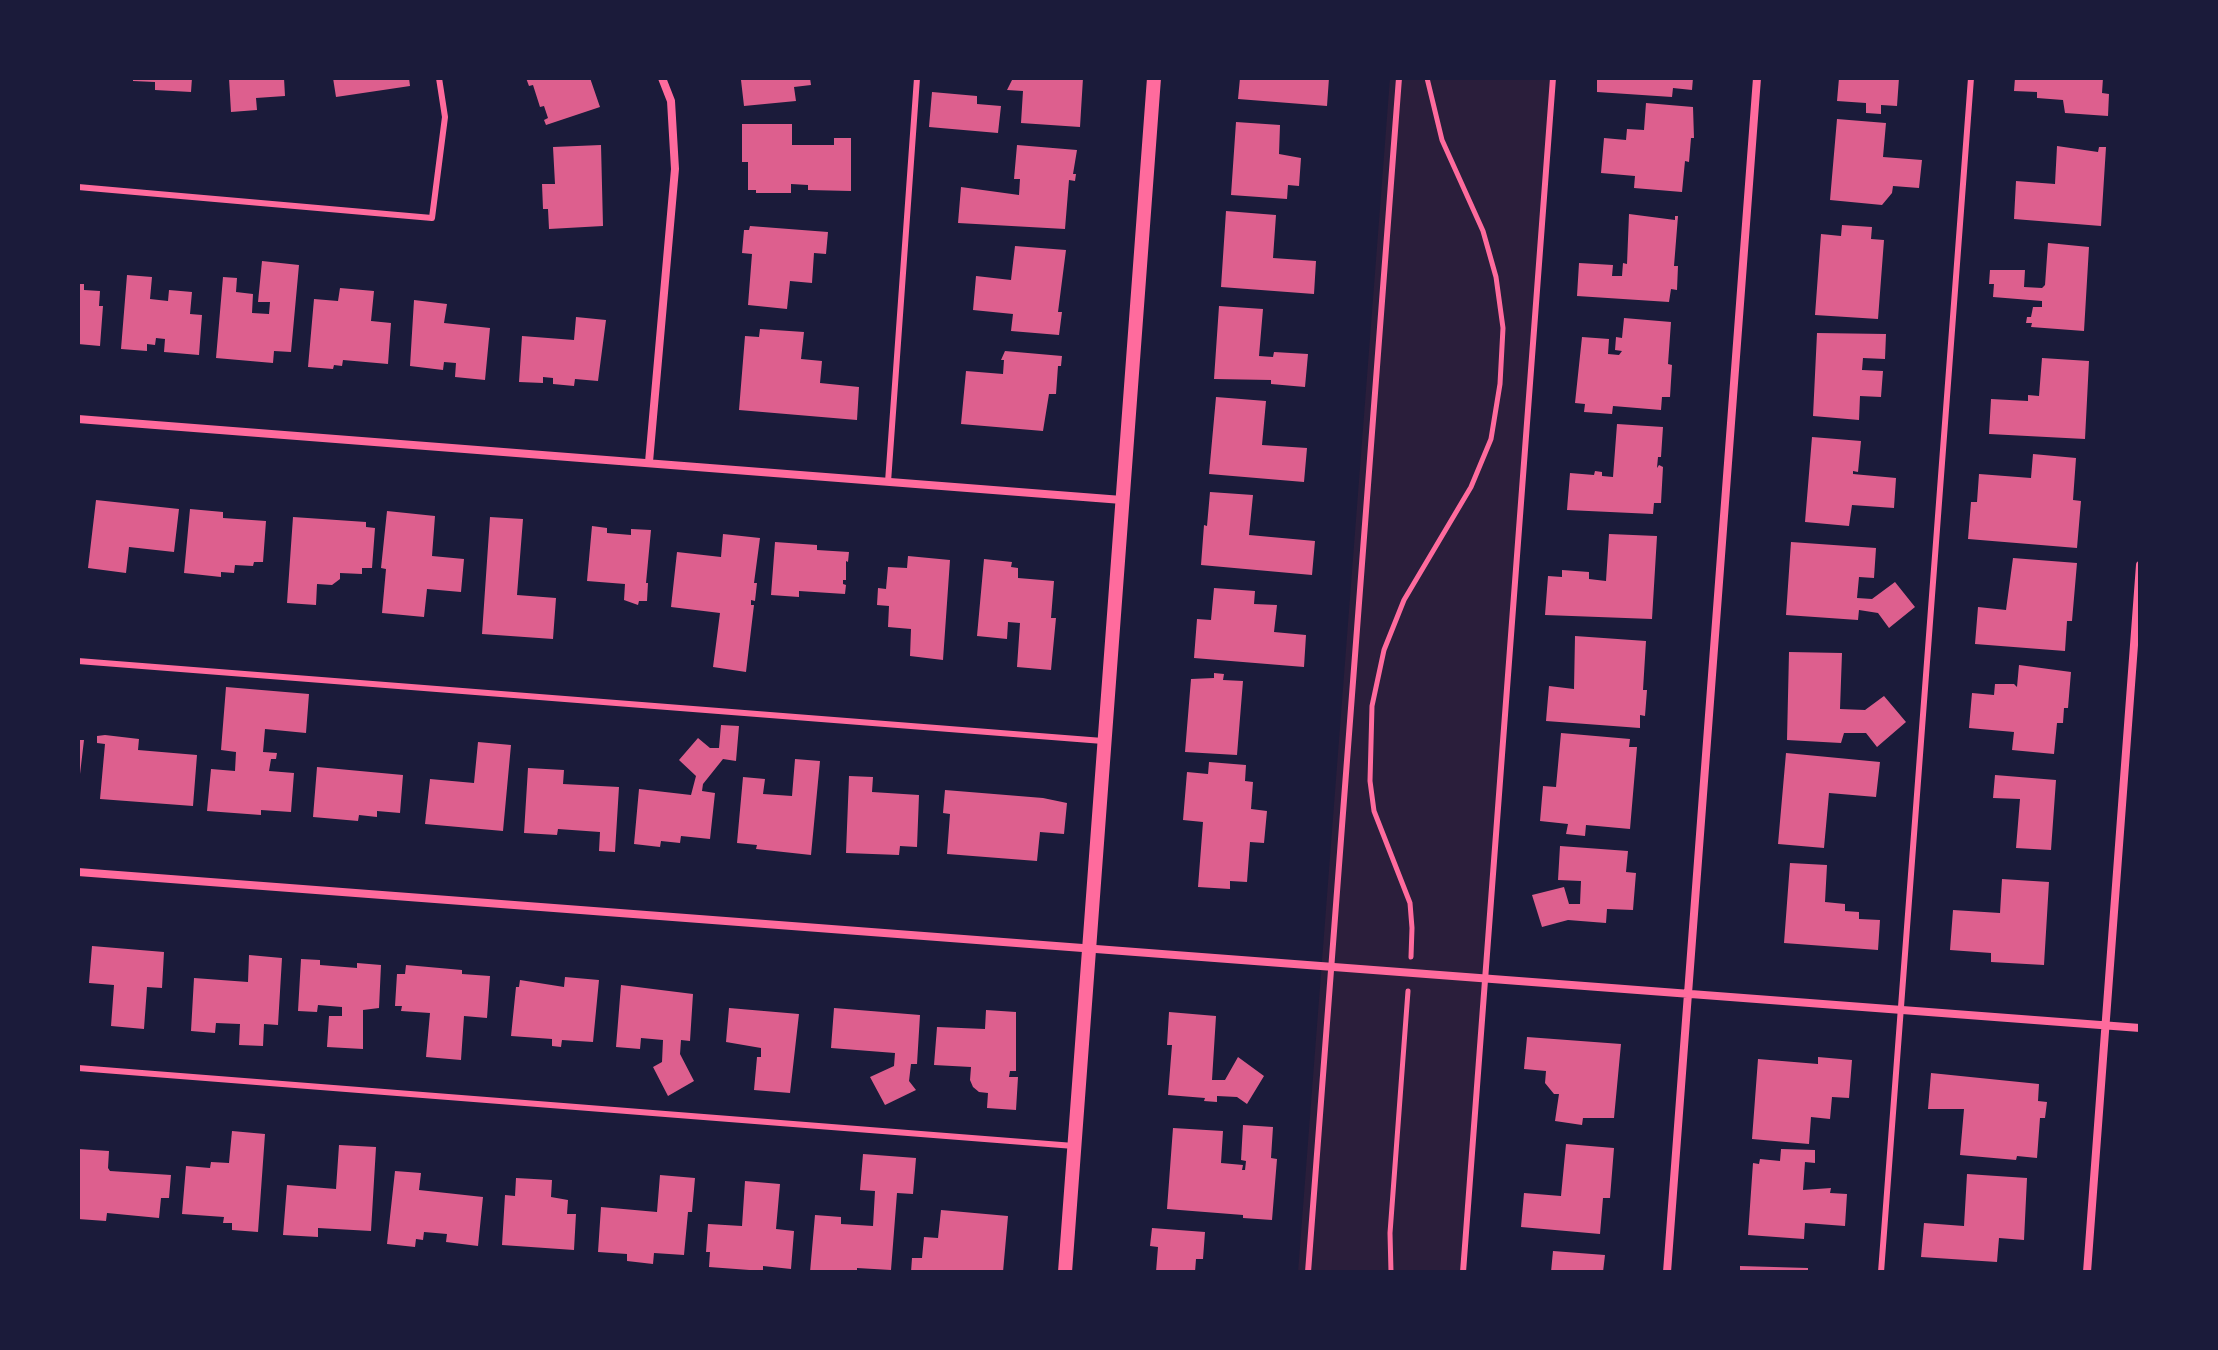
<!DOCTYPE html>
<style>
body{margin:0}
#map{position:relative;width:2218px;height:1350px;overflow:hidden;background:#1b1b3a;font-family:Montserrat,sans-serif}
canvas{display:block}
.frame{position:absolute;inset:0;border:80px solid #1b1b3a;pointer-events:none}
</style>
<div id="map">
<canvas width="2218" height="1350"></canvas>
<div class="frame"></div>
</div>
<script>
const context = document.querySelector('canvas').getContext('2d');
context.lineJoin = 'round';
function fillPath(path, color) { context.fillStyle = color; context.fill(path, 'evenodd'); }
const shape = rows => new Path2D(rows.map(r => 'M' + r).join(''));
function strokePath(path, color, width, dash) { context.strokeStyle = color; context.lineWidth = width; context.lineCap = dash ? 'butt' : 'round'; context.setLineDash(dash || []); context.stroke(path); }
fillPath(shape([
 [1390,78,1552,78,1460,1272,1298,1272]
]), '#2a1e3b');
fillPath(shape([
 [133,78,192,78,191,92,155,90,155,82,133,81],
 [229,78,284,78,285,96,256,98,257,110,231,112],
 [333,78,409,78,410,86,336,97],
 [526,78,590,78,600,107,546,125,544,120,548,118,544,106,540,107,533,85,529,86],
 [744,78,810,78,811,85,794,87,796,101,744,106,741,80],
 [1013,78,1083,78,1080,127,1021,123,1023,91,1007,90],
 [1240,78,1329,78,1327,106,1238,99],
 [1597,78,1693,78,1692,90,1673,88,1672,97,1597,92],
 [1839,78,1899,78,1897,106,1881,105,1881,114,1866,113,1866,103,1837,101],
 [2015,78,2103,78,2102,93,2109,94,2108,116,2065,113,2063,100,2037,98,2037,92,2014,91],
 [932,92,977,96,977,104,1001,106,998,133,929,127],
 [1646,103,1693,107,1694,138,1691,138,1689,162,1685,161,1682,192,1634,188,1635,176,1601,173,1604,138,1626,140,1627,129,1644,130],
 [1837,119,1886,123,1883,157,1922,160,1919,188,1893,186,1892,193,1882,205,1830,200],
 [1236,122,1280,125,1279,154,1301,158,1299,186,1288,185,1287,199,1231,195],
 [742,124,792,124,792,145,834,145,834,138,851,138,851,191,808,190,808,185,791,184,791,193,756,193,756,190,748,190,748,162,742,162],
 [601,145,603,226,549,229,548,209,543,209,542,184,555,184,553,147],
 [1017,145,1077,150,1073,174,1076,174,1075,181,1069,180,1065,229,958,223,961,187,1019,195,1020,179,1014,179],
 [2057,146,2098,152,2099,147,2106,147,2101,226,2014,219,2016,181,2055,184],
 [1226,211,1276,215,1273,258,1316,261,1314,294,1221,287],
 [1629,214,1675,220,1675,216,1678,216,1674,266,1678,266,1677,290,1671,289,1669,302,1577,296,1579,263,1613,265,1612,276,1622,276,1623,263,1627,264],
 [1842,225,1872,227,1871,239,1884,240,1878,319,1815,315,1821,234,1841,236],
 [750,226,828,232,826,254,814,253,812,283,790,281,787,309,748,305,752,254,742,253,744,230,749,230],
 [2048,243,2089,247,2084,331,2031,327,2032,323,2026,323,2027,317,2031,317,2033,307,2042,307,2042,301,1993,297,1994,284,1989,284,1990,270,2025,270,2024,287,2042,288,2045,285],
 [1015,246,1066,250,1058,312,1062,312,1059,335,1011,331,1013,314,973,310,976,276,1011,280],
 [262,261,299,265,291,352,274,351,273,363,216,358,223,277,237,278,236,292,253,294,252,313,269,314,270,302,258,302],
 [127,275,152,277,150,299,168,301,169,290,192,292,190,314,202,315,199,355,164,352,165,339,156,338,155,345,147,344,147,351,121,349],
 [78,284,84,284,84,290,100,291,99,306,103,306,100,346,78,344],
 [340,288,374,291,371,321,391,323,388,364,343,360,342,366,334,365,333,369,308,367,314,299,338,301],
 [414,300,447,304,444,323,490,328,485,380,455,377,456,363,444,362,443,370,410,366],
 [1219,306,1263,309,1259,356,1273,357,1274,352,1308,354,1305,387,1271,384,1271,380,1214,379],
 [576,317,606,320,598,381,575,379,574,386,553,384,553,378,543,377,543,383,519,382,522,336,574,340],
 [1624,318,1671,322,1668,364,1672,365,1670,397,1662,397,1661,410,1613,406,1612,414,1584,412,1585,404,1575,403,1582,337,1609,339,1608,354,1619,355,1622,351,1615,350,1616,337,1622,338],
 [760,329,804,332,801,359,822,361,820,383,859,387,857,420,739,410,745,336,759,337],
 [1817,333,1886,334,1885,359,1863,358,1862,370,1883,371,1881,397,1860,396,1859,420,1813,416],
 [1005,351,1062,356,1061,366,1058,366,1056,394,1049,394,1043,431,961,424,966,371,1003,374,1004,360,1001,360],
 [2042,358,2089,361,2085,439,1989,434,1991,399,2028,401,2028,395,2039,396],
 [1216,397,1266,401,1262,445,1307,448,1304,482,1209,474],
 [1617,424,1663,427,1661,457,1658,457,1657,468,1659,465,1663,467,1661,503,1654,503,1653,514,1567,510,1570,473,1594,475,1595,471,1602,472,1602,476,1613,477],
 [1812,437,1861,441,1858,472,1853,471,1853,474,1896,478,1894,508,1852,505,1849,526,1805,522],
 [2033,454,2076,458,2073,500,2081,501,2077,548,1968,539,1971,502,1977,502,1979,474,2031,478],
 [1210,492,1253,495,1249,535,1315,541,1312,575,1201,565,1204,525,1207,526],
 [96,500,179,509,174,552,129,547,126,573,88,568],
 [190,509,223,512,223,518,266,521,263,562,254,562,253,566,235,565,234,573,221,572,221,577,184,573],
 [387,511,435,516,432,556,464,559,461,592,427,589,424,617,382,613,386,569,381,568],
 [293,517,366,522,366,527,375,528,372,568,362,568,362,574,340,573,340,579,332,585,317,584,316,605,287,603],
 [490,517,523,519,517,595,556,598,553,639,482,634],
 [592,526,607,528,607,533,631,535,631,529,651,530,646,583,648,583,647,601,639,601,638,605,624,600,625,584,587,581],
 [723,534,760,538,754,583,757,583,755,601,751,600,751,605,754,605,746,672,713,667,720,613,671,607,677,552,721,557],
 [1609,534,1657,536,1652,619,1545,615,1548,576,1562,577,1562,570,1589,572,1589,579,1606,581],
 [775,542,817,545,817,550,849,552,848,562,846,561,846,580,843,580,843,584,846,585,845,594,799,591,799,597,771,595],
 [1791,542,1876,548,1874,578,1859,577,1857,598,1872,599,1895,582,1915,607,1889,628,1878,613,1859,610,1858,620,1786,615],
 [908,556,950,560,943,660,910,656,911,629,888,627,889,606,877,605,878,588,886,589,888,567,907,568],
 [2013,558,2077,563,2072,621,2067,621,2065,651,1975,644,1978,607,2006,610],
 [984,559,1012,562,1011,567,1018,568,1018,578,1054,581,1051,618,1056,618,1051,670,1017,667,1020,623,1008,622,1007,639,977,636],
 [1214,588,1255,591,1254,604,1277,605,1274,632,1306,635,1304,667,1194,658,1197,619,1211,620],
 [1575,636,1646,641,1643,690,1647,690,1645,716,1640,715,1640,728,1546,721,1549,686,1574,689],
 [1789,652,1842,653,1840,709,1865,710,1884,696,1906,722,1877,747,1866,733,1844,733,1841,743,1787,740],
 [2019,665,2071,672,2068,708,2064,708,2063,723,2057,723,2054,754,2012,750,2014,732,1969,728,1972,693,1994,695,1995,684,2014,684,2017,687],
 [1214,673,1224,674,1223,680,1243,681,1237,755,1185,752,1191,679,1214,678],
 [226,687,309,694,306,733,265,729,263,752,277,753,276,759,271,759,269,771,294,773,291,812,261,810,261,815,207,811,211,769,235,771,236,752,221,750],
 [721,725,739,726,736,761,723,759,703,784,702,791,715,793,710,839,681,836,680,843,661,841,660,847,634,844,639,789,691,795,696,776,679,760,698,738,710,748,719,748],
 [1561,733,1630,739,1629,747,1637,747,1630,829,1586,825,1585,836,1566,834,1568,824,1540,821,1543,786,1556,787],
 [105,735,139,739,138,750,197,755,193,806,100,799,105,744,97,743,97,736],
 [78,740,84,740,80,774,78,774],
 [478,742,511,745,503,831,425,824,430,779,474,783],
 [1786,753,1880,762,1876,797,1829,793,1824,848,1778,844],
 [795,759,820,761,811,855,756,849,757,845,737,843,743,777,765,779,763,794,792,796],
 [1209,762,1246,765,1245,781,1253,782,1251,809,1267,811,1264,843,1250,842,1247,882,1230,881,1230,889,1198,887,1203,822,1183,820,1187,772,1208,774],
 [317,767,403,775,400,813,377,811,377,817,359,815,358,821,313,817],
 [528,768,564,770,563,784,619,787,615,852,599,851,600,832,558,829,557,835,524,833],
 [1995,775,2056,780,2051,850,2016,848,2020,799,1993,798],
 [849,776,873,777,872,792,919,795,917,847,900,846,899,855,846,853],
 [945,790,1043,798,1067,803,1064,834,1040,832,1037,861,947,854,950,814,943,813],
 [1560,846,1628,851,1626,872,1636,873,1633,910,1607,909,1606,923,1568,920,1542,927,1532,895,1564,887,1569,904,1580,904,1581,881,1558,880],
 [1790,863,1827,865,1825,902,1845,904,1845,911,1859,912,1859,919,1880,920,1878,950,1784,943],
 [2002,879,2049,882,2044,965,1991,962,1991,953,1950,950,1953,910,2000,913],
 [92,946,164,952,162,988,147,987,144,1029,111,1026,114,985,89,983],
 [249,955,282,958,278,1025,264,1024,263,1046,239,1045,240,1024,216,1023,215,1033,191,1031,194,978,248,982],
 [301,959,320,960,320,965,357,968,357,963,381,965,379,1008,363,1010,363,1049,327,1047,329,1016,342,1016,342,1007,318,1005,317,1012,298,1011],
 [406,965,462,970,462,974,490,976,487,1018,464,1016,461,1060,426,1057,430,1013,401,1011,402,1006,395,1006,397,974,405,974],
 [565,977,599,980,593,1042,562,1040,561,1047,552,1046,552,1039,511,1036,516,987,519,987,520,980,564,987],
 [621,985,693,994,690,1041,681,1040,680,1054,694,1081,668,1096,653,1067,662,1062,663,1040,641,1038,640,1049,616,1047],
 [729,1008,799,1014,790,1093,754,1090,757,1057,761,1057,761,1048,726,1042],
 [834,1008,920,1015,917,1064,911,1064,909,1081,916,1090,885,1105,870,1077,894,1066,895,1053,831,1048],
 [986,1010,1016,1012,1016,1071,1010,1071,1009,1077,1018,1077,1016,1110,987,1108,988,1093,979,1092,973,1087,970,1080,971,1067,934,1065,937,1027,985,1029],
 [1169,1012,1216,1016,1212,1080,1225,1080,1238,1057,1264,1076,1247,1104,1237,1097,1217,1096,1217,1102,1204,1101,1205,1098,1168,1095,1172,1045,1167,1045],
 [1527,1037,1621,1044,1614,1118,1583,1118,1582,1125,1555,1121,1559,1094,1554,1094,1545,1083,1546,1071,1524,1069],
 [1818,1057,1852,1060,1849,1098,1832,1097,1830,1119,1811,1117,1809,1144,1752,1139,1758,1059,1818,1064],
 [1931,1073,2039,1084,2038,1101,2047,1102,2045,1118,2040,1118,2037,1158,2017,1156,2016,1160,1960,1155,1964,1109,1928,1109],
 [1243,1125,1273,1127,1271,1158,1277,1159,1272,1220,1243,1218,1243,1215,1167,1209,1173,1128,1223,1131,1221,1163,1243,1165,1242,1170,1245,1170,1246,1161,1241,1160],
 [232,1131,265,1134,258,1232,232,1230,232,1223,223,1223,224,1217,182,1214,186,1166,210,1168,211,1162,229,1163],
 [1566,1144,1614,1148,1610,1198,1603,1198,1600,1234,1521,1227,1524,1193,1561,1196],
 [339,1145,376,1147,371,1231,318,1228,318,1237,283,1235,287,1185,336,1189],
 [78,1149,109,1151,108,1168,110,1171,171,1175,169,1198,161,1198,159,1218,107,1213,106,1221,78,1219],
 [1781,1149,1815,1150,1815,1163,1805,1162,1803,1190,1831,1188,1830,1193,1847,1194,1845,1226,1805,1223,1804,1239,1748,1235,1753,1163,1759,1164,1760,1159,1780,1161],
 [863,1154,916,1158,913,1194,897,1193,891,1270,857,1268,857,1272,810,1272,815,1215,841,1217,841,1224,873,1226,875,1191,860,1190],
 [395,1171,421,1173,419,1190,483,1197,478,1246,446,1242,447,1234,424,1232,423,1240,416,1239,415,1247,387,1244],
 [1967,1174,2027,1178,2024,1240,1999,1238,1997,1262,1921,1257,1924,1223,1964,1226],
 [660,1175,695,1178,692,1212,688,1212,684,1255,654,1253,653,1264,627,1261,627,1254,598,1252,601,1207,657,1212],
 [516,1178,552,1180,551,1197,568,1200,567,1214,576,1214,574,1250,502,1245,505,1195,515,1196],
 [745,1181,780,1184,776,1229,794,1231,791,1269,763,1266,763,1271,709,1267,710,1252,706,1252,708,1224,742,1226],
 [941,1210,1008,1216,1003,1272,911,1272,912,1258,922,1258,924,1237,938,1238],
 [1152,1228,1205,1232,1203,1259,1196,1259,1195,1272,1156,1272,1158,1247,1150,1246],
 [1553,1251,1605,1255,1603,1272,1551,1272],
 [1740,1266,1808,1268,1808,1272,1740,1272]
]), '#dd5f8e');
strokePath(shape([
 [1411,957,1412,928,1410,903,1374,811,1370,781,1372,706,1384,650,1404,600,1471,487,1491,439,1500,384,1503,328,1496,277,1483,231,1442,140,1427,78],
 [1391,1272,1390,1233,1408,991]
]), '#ff6b9d', 5);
strokePath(shape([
 [78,187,432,218,445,117,439,78],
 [888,482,917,78],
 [78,661,1103,741],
 [78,1068,1074,1146],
 [1308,1272,1399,78],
 [1463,1272,1553,78],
 [1881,1272,1971,78]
]), '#ff6b9d', 6);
strokePath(shape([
 [78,419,1122,500],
 [649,462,675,169,671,101,662,78],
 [78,872,2140,1028],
 [1667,1272,1757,78],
 [2087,1272,2140,565]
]), '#ff6b9d', 8);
strokePath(shape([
 [1065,1272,1154,78]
]), '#ff6b9d', 14);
</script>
